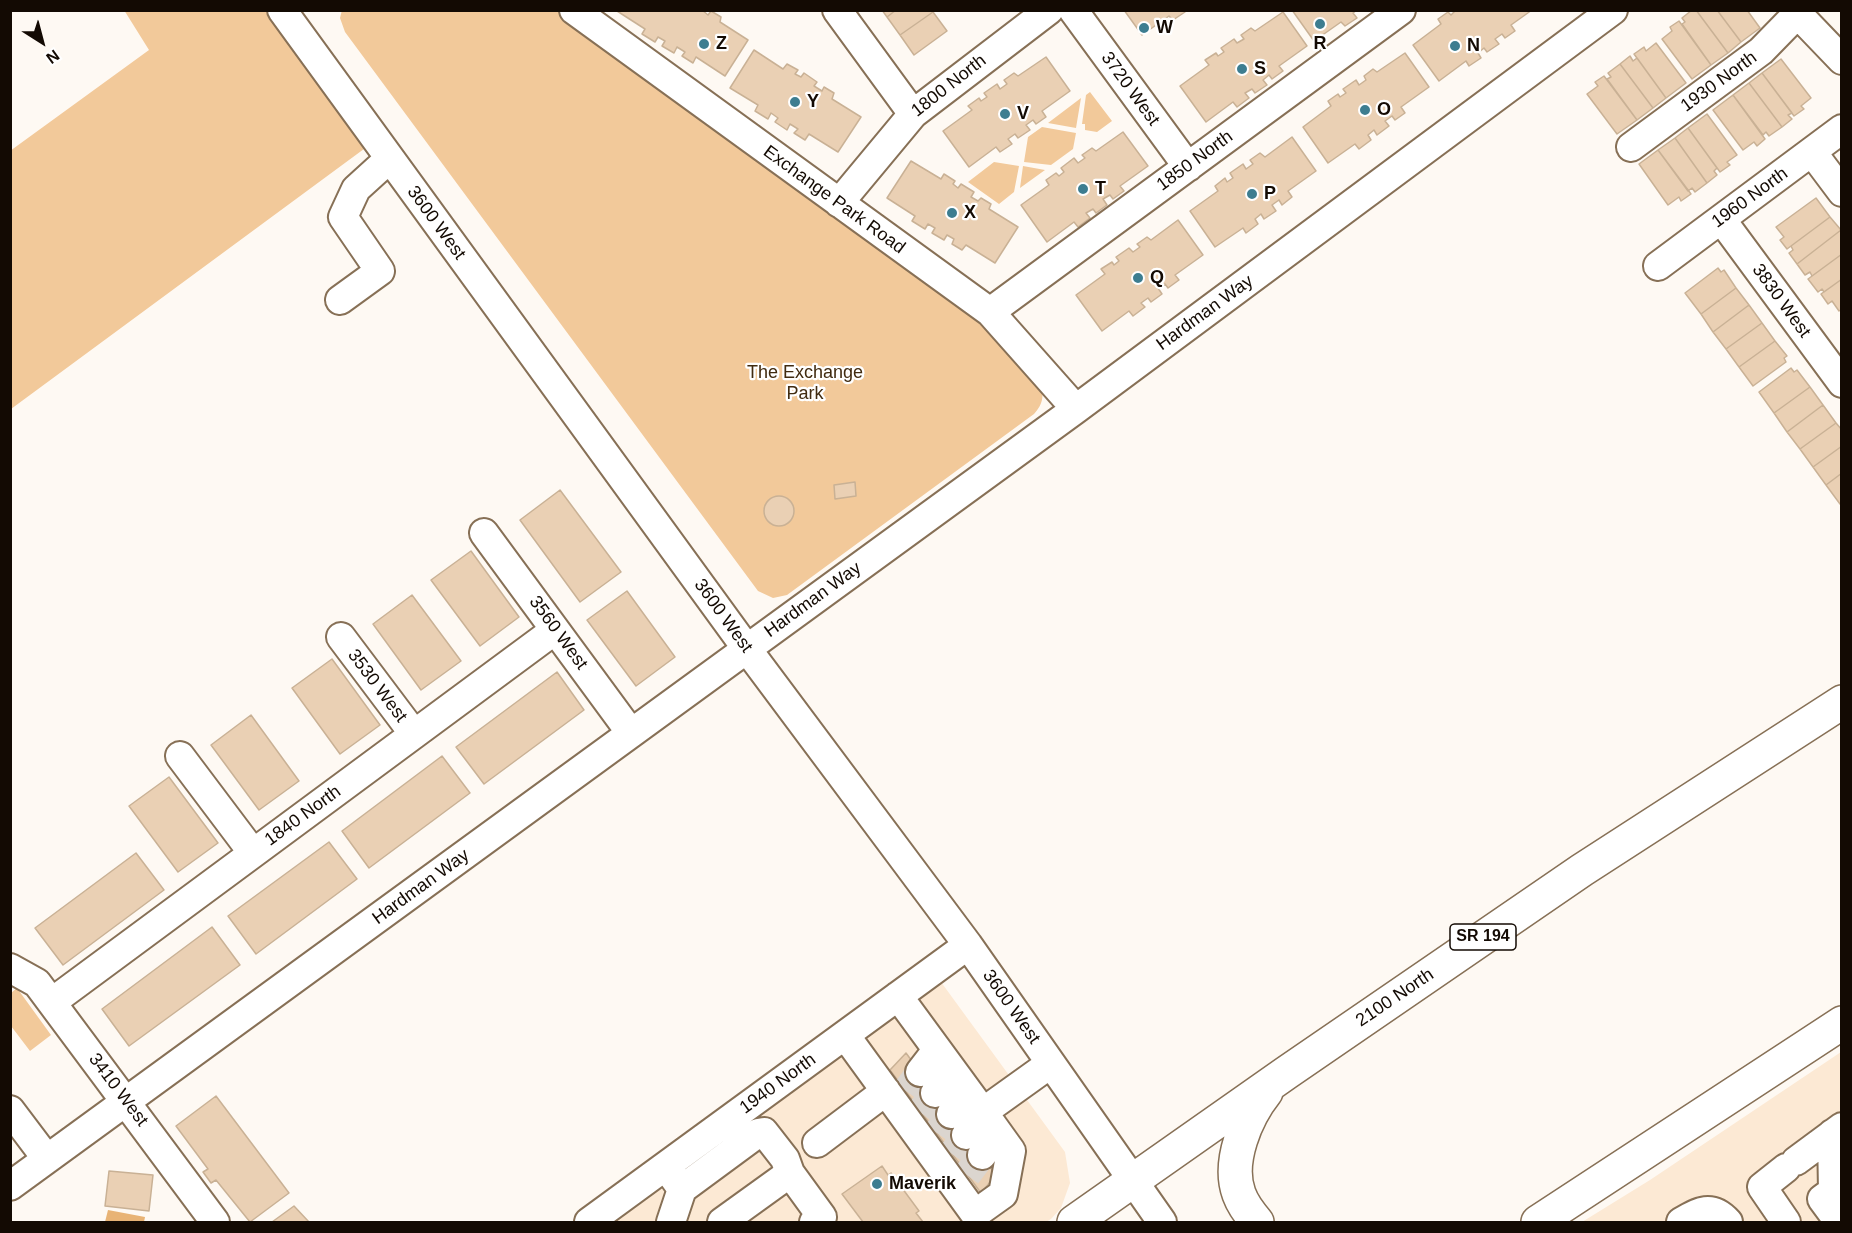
<!DOCTYPE html>
<html>
<head>
<meta charset="utf-8">
<style>
	body { margin:0 }
	#map { position:relative; width:1852px; height:1233px; overflow:hidden; background:#fef9f3; font-family:Helvetica,sans-serif }
	canvas { display:block }
	.frame { position:absolute; inset:0; border:12px solid #130a03; pointer-events:none }
	.north { position:absolute; left:12px; top:12px; width:60px; height:60px; -webkit-text-stroke:4px #fff; paint-order:stroke; rotate:144deg; font-size:16px; font-weight:700; line-height:24px; text-align:center; color:#130a03 }
	.north::after { content:''; display:block; margin:auto; width:21px; height:27px; background:#130a03; clip-path:polygon(50% 0,100% 100%,50% 72%,0 100%) }
</style>
</head>
<body>
<div id="map">
<canvas width="1852" height="1233"></canvas>
<div class="frame"></div>
<div class="north">N</div>
</div>
<script>
const ctx = document.querySelector('canvas').getContext('2d');
ctx.lineJoin = 'round';
function fillPath(path, color) {
  ctx.fillStyle = color;
  ctx.fill(path, 'evenodd');
}
function strokePath(path, color, width, dash) {
  ctx.strokeStyle = color;
  ctx.lineWidth = width;
  ctx.lineCap = dash ? 'butt' : 'round';
  ctx.setLineDash(dash || []);
  ctx.stroke(path);
}
function label(font, color, halo, rows, align = 'center') {
  ctx.font = font + ' Helvetica,sans-serif';
  ctx.lineWidth = 4.5;
  ctx.setLineDash([]);
  ctx.textBaseline = 'middle';
  ctx.strokeStyle = halo;
  ctx.fillStyle = color;
  for (const [text, x, y, turn = 0] of rows) {
    ctx.save();
    ctx.translate(x, y);
    ctx.rotate((+turn || 0) * Math.PI / 180);
    ctx.textAlign = isNaN(turn) ? turn : align;
    if (halo) ctx.strokeText(text, 0, 0);
    ctx.fillText(text, 0, 0);
    ctx.restore();
  }
}
const built = new Path2D(`
	M941 982 1065 1152 1070 1183 1061 1208 1051 1219 1046 1222H615Z
	M1841 1052V1222H1582L1650 1180Z`);
const green = new Path2D(`
	M124 10 268 11 368 146 11 409 10 151 149 50Z
	M342 10 560 11 965 301 1040 380C1044 395 1044 403 1034 414L787 595 773 598 758 591 345 32 340 18Z
	M1090 92 1112 121 1097 132 1085 130V124H1082L1086 95Z
	M1081 98 1076 128 1048 123Z
	M1042 127 1076 133 1073 149 1051 165 1024 162 1028 137Z
	M994 162 1019 166 1014 192 999 204 968 182Z
	M1023 166 1045 170 1020 188Z
	M17 988 51 1035 30 1051 11 1026V993Z`);
const water = new Path2D(`
	M108 1210 145 1217 144 1222H105Z`);
const building = new Path2D(`
	M702 10 708 15 711 11 721 17 720 22 748 40 725 76 696 57 693 63 682 56 685 52 677 47 674 53 662 46 665 41 658 37 655 42 642 34 645 29 617 11Z
	M882 10H896L887 17Z
	M896 10H932L933 12 900 35 887 17Z
	M1124 10H1184L1185 12 1173 20 1169 16 1142 35Z
	M1292 10H1357L1353 13 1357 18 1345 26 1341 22 1314 41Z
	M1532 10 1511 25 1515 31 1505 38 1502 34 1495 39 1499 44 1487 52 1484 48 1478 53 1481 58 1469 66 1466 61 1439 81 1413 45 1441 24 1438 19 1448 12 1451 15 1456 10Z
	M1692 10H1696L1728 53 1711 65 1682 24 1685 22 1682 18Z
	M1696 10H1717L1741 42 1728 53Z
	M1717 10H1747L1760 28 1741 42Z
	M933 12 947 31 914 55 900 35Z
	M1283 12 1307 46 1279 66 1283 71 1272 79 1269 75 1263 80 1267 85 1255 93 1252 89 1245 93 1249 98 1237 107 1233 102 1206 122 1180 86 1209 65 1205 60 1216 53 1218 56 1224 52 1221 48 1234 39 1237 43 1244 39 1241 35 1251 28 1255 31Z
	M1679 21 1711 65 1692 79 1662 39 1672 31 1670 27Z
	M1656 43 1686 83 1666 98 1634 54 1644 47 1646 51Z
	M754 50 783 69 787 64 798 70 795 74 801 77 804 73 817 82 814 86 822 91 824 87 834 93 832 99 861 117 838 152 809 134 805 140 794 133 798 129 790 124 787 130 775 122 778 118 771 113 768 119 755 111 758 105 730 88Z
	M1405 53 1429 87 1401 107 1405 113 1395 120 1392 116 1385 121 1389 126 1377 135 1374 130 1368 135 1371 140 1359 149 1355 144 1328 163 1303 127 1331 106 1328 101 1338 94 1340 97 1346 93 1343 89 1356 80 1359 85 1366 80 1364 76 1373 69 1377 72Z
	M1630 56 1633 61 1637 58 1666 98 1653 108 1620 64Z
	M1046 57 1070 91 1042 111 1046 117 1036 124 1033 120 1026 125 1030 130 1018 138 1015 134 1008 139 1012 144 1000 152 996 147 969 167 943 131 972 110 968 106 979 98 981 101 987 97 984 93 997 84 1000 89 1007 84 1004 80 1014 73 1018 76Z
	M1781 59 1811 98 1801 106 1804 109 1794 116 1762 73Z
	M1620 64 1653 108 1637 120 1607 79 1611 77 1608 73Z
	M1762 73 1792 113 1788 115 1792 119 1782 127 1749 83Z
	M1604 76 1637 120 1617 134 1587 94 1598 86 1595 82Z
	M1749 83 1782 127 1769 136 1766 132 1763 135 1733 95Z
	M1733 95 1765 139 1757 146 1754 142 1743 150 1713 110Z
	M1707 114 1737 155 1727 162 1730 165 1720 172 1688 128Z
	M1688 128 1717 168 1714 171 1717 175 1707 183 1675 138Z
	M1123 132 1148 166 1120 186 1124 191 1113 199 1110 195 1103 199 1107 205 1096 213 1093 209 1086 213 1090 218 1078 227 1074 222 1047 242 1021 205 1049 185 1046 180 1056 173 1059 176 1064 172 1061 168 1074 158 1078 163 1085 158 1082 155 1092 148 1096 151Z
	M1292 137 1316 171 1288 191 1292 197 1282 205 1279 200 1272 205 1276 211 1264 219 1261 214 1255 219 1258 224 1246 233 1243 228 1215 247 1190 211 1218 191 1215 186 1225 178 1227 182 1233 178 1230 173 1243 164 1246 169 1253 164 1250 160 1260 153 1265 157Z
	M1675 138 1707 183 1695 192 1692 188 1688 191 1658 150Z
	M1658 150 1691 194 1681 201 1679 197 1668 205 1639 164Z
	M911 161 941 179 944 174 955 181 953 184 958 188 961 184 974 192 971 197 978 201 981 198 991 204 989 209 1018 227 995 263 966 245 962 250 952 244 954 239 947 235 944 240 932 233 935 228 928 224 925 229 912 221 915 216 887 198Z
	M1816 198 1830 217 1787 249 1780 240 1784 237 1776 227Z
	M1830 217 1841 230 1797 264 1789 253 1793 250 1791 246Z
	M1178 220 1203 255 1175 275 1179 280 1168 288 1165 284 1158 288 1162 294 1151 302 1148 298 1141 303 1145 307 1133 316 1129 311 1102 331 1076 295 1105 274 1101 269 1112 262 1114 265 1119 261 1116 257 1129 248 1133 252 1140 247 1137 244 1147 237 1151 240Z
	M1841 230 1842 254 1812 276 1810 272 1805 275 1797 264Z
	M1842 254V279L1824 292 1822 289 1818 292 1808 279Z
	M1718 268 1721 272 1724 270 1736 288 1701 314 1685 293Z
	M1842 279V309L1839 311 1832 301 1828 304 1821 294Z
	M1736 288 1749 305 1713 332 1701 314Z
	M1749 305 1762 323 1726 349 1713 332Z
	M1762 323 1775 341 1739 367 1726 349Z
	M1775 341 1787 356 1784 358 1786 362 1753 386 1739 367Z
	M1791 368 1794 372 1797 370 1810 387 1774 413 1759 392Z
	M1810 387 1823 405 1787 432 1774 413Z
	M1823 405 1836 423 1800 449 1787 432Z
	M1836 423 1842 430V446L1813 467 1800 449Z
	M1842 446V473L1826 485 1813 467Z
	M1842 473V503L1840 504 1826 485Z
	M855 482 856 496 835 499 834 485Z
	M560 490 621 572 580 602 520 520Z
	M764 511a15 15 0 1 1 30 0a15 15 0 1 1-30 0Z
	M471 551 519 617 480 646 431 580Z
	M627 591 675 657 636 686 587 620Z
	M412 595 461 661 421 690 373 624Z
	M332 659 380 725 340 754 292 688Z
	M557 672 584 710 484 784 456 747Z
	M251 715 299 781 259 810 211 745Z
	M442 756 470 793 369 868 342 831Z
	M169 777 218 843 178 872 129 806Z
	M329 842 357 879 256 954 228 916Z
	M136 853 164 890 63 965 35 928Z
	M212 927 240 965 129 1046 102 1009Z
	M906 1053 996 1175 981 1193 890 1070Z
	M216 1096 289 1193 250 1222 216 1180 211 1183 203 1172 208 1169 176 1126Z
	M882 1166 888 1175 891 1173 919 1211 916 1213 923 1222H863L842 1194Z
	M109 1171 153 1175 149 1211 105 1206Z
	M294 1206 309 1222H272Z`);
const minorTunnel = new Path2D(`
	M906 1091 920 1072
	M920 1112 935 1093
	M937 1133 951 1114
	M952 1154 966 1135
	M967 1175 982 1155`);
const minor = new Path2D(`
	M282 10 747 649 968 945 1162 1222
	M574 10 990 312 1076 409
	M837 10 913 114
	M1073 10 1188 167
	M1794 10 1842 60
	M1631 147 1761 51 1801 10
	M1812 152 1842 192
	M839 203 913 114 1049 10
	M1721 219 1842 383
	M1658 266 1842 129
	M340 300 380 271 343 217 356 189 389 159
	M990 312 1401 10
	M484 533 631 733
	M341 637 414 734
	M180 756 253 853
	M10 968 37 983 215 1222
	M898 996 983 1112 1050 1064
	M52 1002 555 630
	M845 1035 975 1214 1003 1194 1011 1151 983 1112 966 1135
	M920 1072 937 1050
	M935 1093 952 1070
	M10 1110 47 1159
	M951 1114 968 1092
	M1832 1134 1833 1191 1822 1199 1839 1222
	M817 1143 886 1091
	M982 1155 998 1133
	M1796 1161 1842 1127
	M10 1186 1076 409 1613 10
	M682 1189 758 1133 764 1132 785 1159 790 1173
	M589 1222 968 945
	M671 1222 682 1189 672 1175
	M722 1222 790 1173 822 1217 814 1222
	M1681 1222C1699 1211 1712 1204 1728 1222
	M1786 1222 1762 1187 1786 1168`);
const highway = new Path2D(`
	M1074 1222 1286 1073 1582 870 1842 702
	M1257 1222C1250 1214 1243 1205 1239 1194 1227 1162 1246 1117 1266 1092
	M1538 1222 1842 1023`);
const markers = [
	[1320,24,6,"#3d7d90"],
	[1144,28,6,"#3d7d90"],
	[704,44,6,"#3d7d90"],
	[1455,46,6,"#3d7d90"],
	[1242,69,6,"#3d7d90"],
	[795,102,6,"#3d7d90"],
	[1365,110,6,"#3d7d90"],
	[1005,114,6,"#3d7d90"],
	[1083,189,6,"#3d7d90"],
	[1252,194,6,"#3d7d90"],
	[952,213,6,"#3d7d90"],
	[1138,278,6,"#3d7d90"],
	[877,1184,6,"#3d7d90"]
];
const shields = [
	[1483,937,66]
];
const shieldNames = [
	["SR 194",1483,937]
];
const poiNames = [
	["W",1156,28],
	["Z",716,44],
	["R",1320,44,"center"],
	["N",1467,46],
	["S",1254,69],
	["Y",807,102],
	["O",1377,110],
	["V",1017,114],
	["T",1095,189],
	["P",1264,194],
	["X",964,213],
	["Q",1150,278],
	["Maverik",889,1184]
];
const streetNames = [
	["1930 North",1719,82,-36],
	["1800 North",949,86,-38],
	["3720 West",1130,89,54],
	["1850 North",1195,161,-36],
	["1960 North",1750,198,-36],
	["Exchange Park Road",834,200,36],
	["3600 West",436,223,54],
	["3830 West",1781,301,54],
	["Hardman Way",1205,313,-36],
	["Hardman Way",813,600,-36],
	["3600 West",723,616,54],
	["3560 West",558,633,54],
	["3530 West",377,686,53],
	["1840 North",303,816,-36],
	["Hardman Way",421,887,-36],
	["2100 North",1395,998,-34],
	["3600 West",1011,1007,55],
	["1940 North",778,1084,-36],
	["3410 West",118,1090,53]
];
const parkNames = [
	["The Exchange",805,373],
	["Park",805,394]
];
fillPath(built, '#fce9d4');
fillPath(green, '#f2c99a');
fillPath(water, '#e8b375');
fillPath(building, '#ead0b4');
strokePath(building, '#c9b195', 1.5);
strokePath(minorTunnel, '#dbd5cf', 28, [28, 14]);
strokePath(minor, '#877056', 32);
strokePath(highway, '#877056', 36);
strokePath(minor, '#fff', 28);
strokePath(highway, '#fff', 33);
for (const [x, y, r, color] of markers) {
  const dot = new Path2D();
  dot.arc(x, y, r, 0, 2 * Math.PI);
  ctx.fillStyle = color;
  ctx.fill(dot);
  strokePath(dot, '#fff', 2);
}
for (const [x, y, w] of shields) {
  const box = new Path2D();
  box.roundRect(x - w / 2, y - 13, w, 26, 4.5);
  ctx.fillStyle = '#fff';
  ctx.fill(box);
  strokePath(box, '#130a03', 1.5);
}
label('bold 16px', '#130a03', null, shieldNames);
label('bold 18px', '#130a03', '#fff', poiNames, 'left');
label('18px', '#130a03', '#fff', streetNames);
label('18px', '#412b10', '#fff', parkNames);
</script>
</body>
</html>
